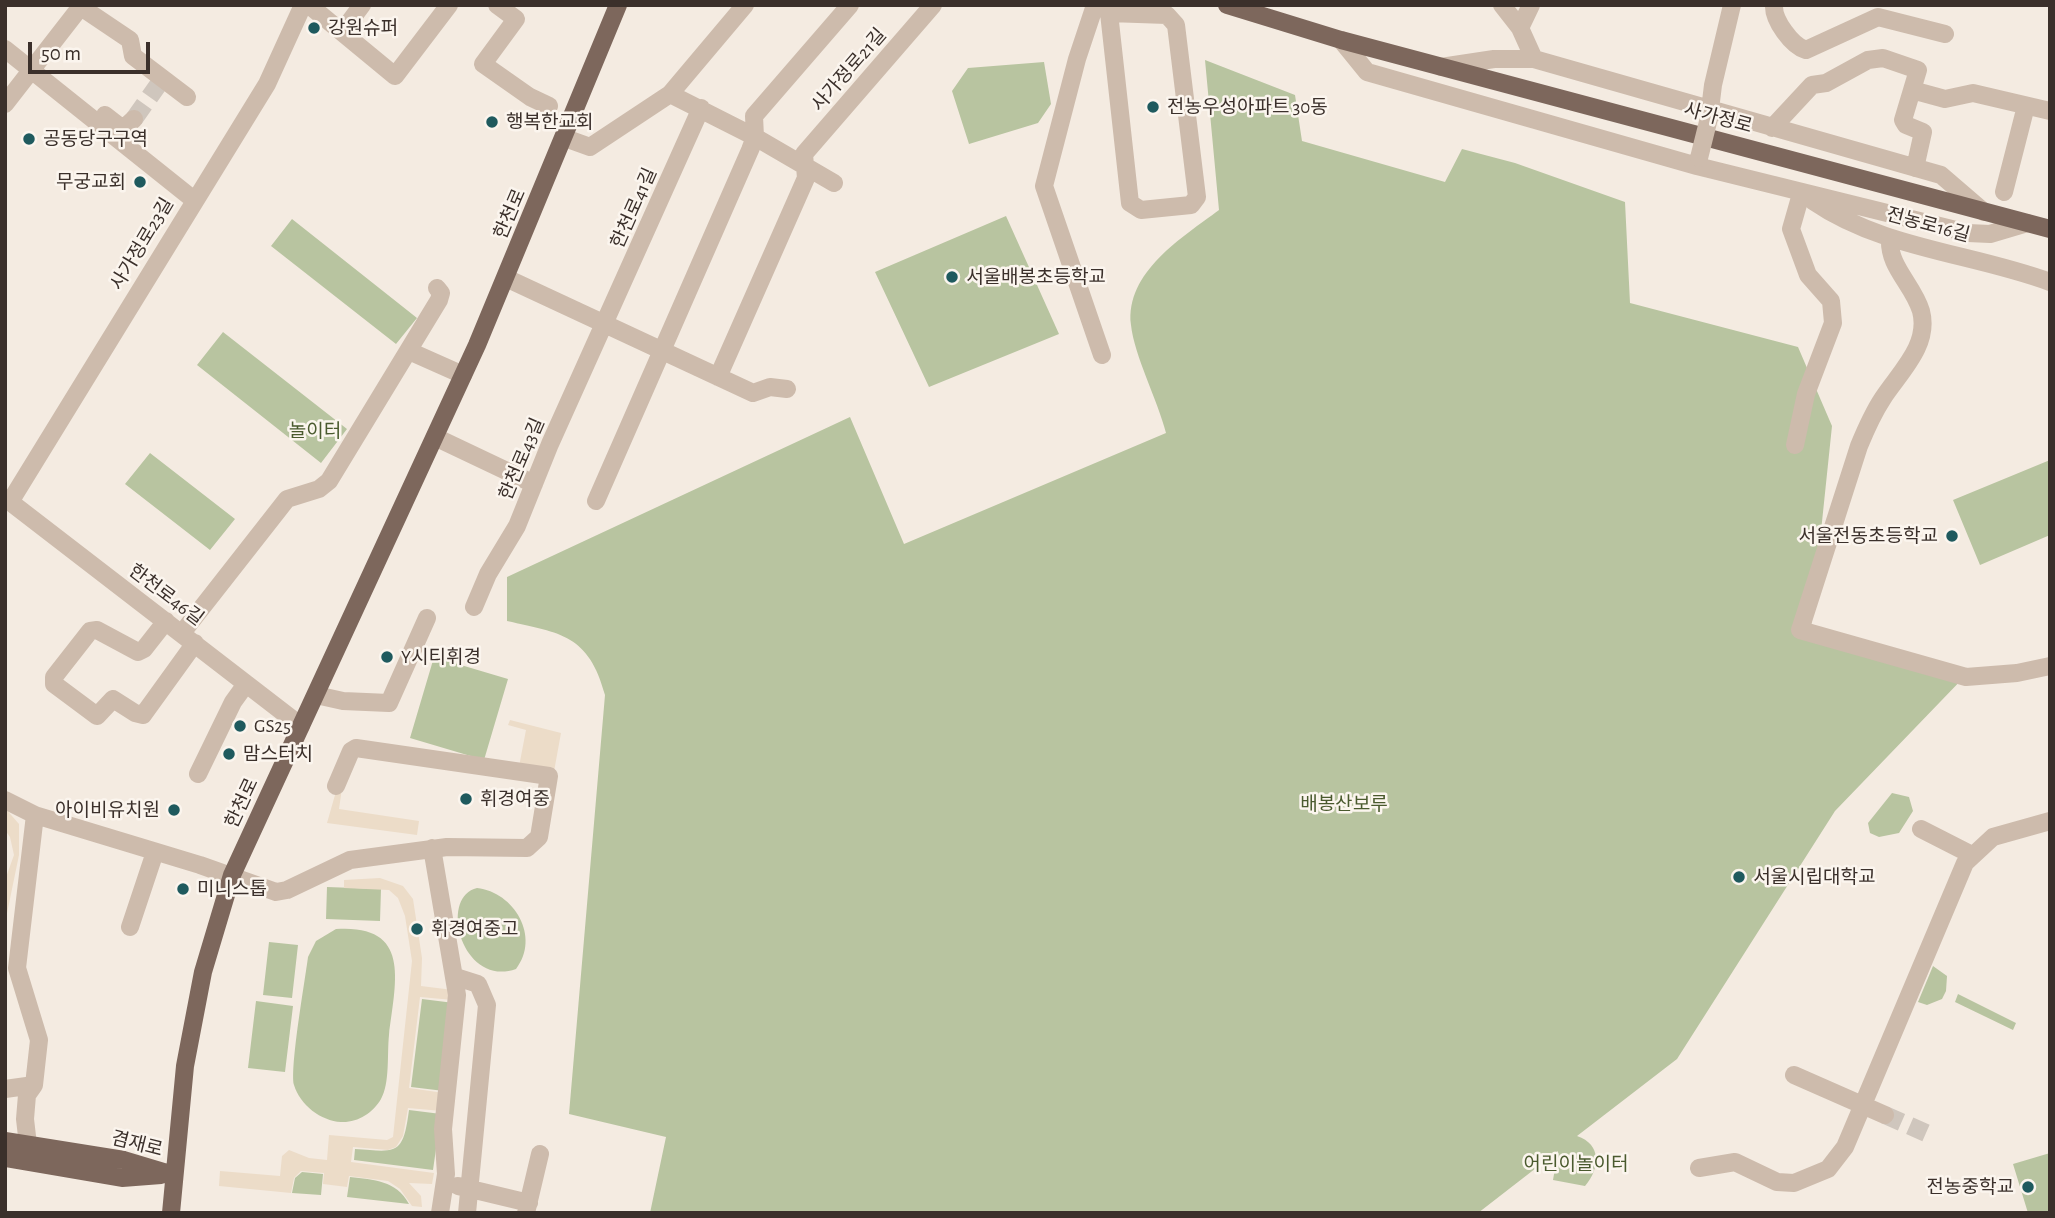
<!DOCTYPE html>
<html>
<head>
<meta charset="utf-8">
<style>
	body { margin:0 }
	#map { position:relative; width:2055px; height:1218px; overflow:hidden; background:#f4ebe1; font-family:"Alegreya Sans",sans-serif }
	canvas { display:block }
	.frame { position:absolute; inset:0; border:7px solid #3b302b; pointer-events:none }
	.scale { position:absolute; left:28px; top:42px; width:122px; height:32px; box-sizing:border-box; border:4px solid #3b302b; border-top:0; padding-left:9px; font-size:21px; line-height:24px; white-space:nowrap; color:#3b302b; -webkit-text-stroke:5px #fbf5ee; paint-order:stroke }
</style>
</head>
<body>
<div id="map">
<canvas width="2055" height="1218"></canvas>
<div class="frame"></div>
<div class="scale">50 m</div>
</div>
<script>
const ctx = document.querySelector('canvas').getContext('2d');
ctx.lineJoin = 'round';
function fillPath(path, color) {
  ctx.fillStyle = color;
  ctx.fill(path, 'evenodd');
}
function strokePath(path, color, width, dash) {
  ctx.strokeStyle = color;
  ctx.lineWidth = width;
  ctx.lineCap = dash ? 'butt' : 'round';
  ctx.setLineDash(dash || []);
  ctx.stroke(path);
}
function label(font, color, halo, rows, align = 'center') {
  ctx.font = font + ' "Alegreya Sans","Noto Sans KR",sans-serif';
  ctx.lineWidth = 5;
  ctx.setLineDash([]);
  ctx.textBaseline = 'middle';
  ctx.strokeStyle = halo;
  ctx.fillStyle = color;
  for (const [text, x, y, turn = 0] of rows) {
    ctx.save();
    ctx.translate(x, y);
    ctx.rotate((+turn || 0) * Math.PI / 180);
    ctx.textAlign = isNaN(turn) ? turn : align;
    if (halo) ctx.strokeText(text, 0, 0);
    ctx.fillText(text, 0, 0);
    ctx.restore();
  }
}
const green = new Path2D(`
	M1205 60 1295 95 1302 141 1445 182 1462 149 1515 163 1625 202 1630 303 1798 347 1832 426 1811 627 1967 674 1835 811 1677 1059 1577 1136C1602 1144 1600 1169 1585 1186L1553 1180 1558 1151 1478 1213H650L666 1137 569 1114 605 695C589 635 561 633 507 621V577L850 417 904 544 1166 433C1158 401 1134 355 1131 325 1125 272 1183 237 1219 210Z
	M1044 62 1051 104 1038 123 969 144 952 91 968 68Z
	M1006 216 1059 334 929 387 875 272Z
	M292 219 417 318 396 344 271 246Z
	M223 332 347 429 321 463 197 365Z
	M150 453 235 519 210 550 125 484Z
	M2050 460V535L1980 565 1953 500Z
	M434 657 508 679 484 760 410 738Z
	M1892 793 1909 797 1913 811 1899 833 1879 837 1870 833 1868 823Z
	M327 887 381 889 380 921 326 919Z
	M477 888C514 892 541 937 516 969 462 988 438 897 477 888Z
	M336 929C413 924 395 983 389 1035 387 1054 390 1083 381 1099 373 1113 357 1123 341 1122 321 1121 300 1105 294 1085 290 1066 305 981 308 957L316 941Z
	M269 942 298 945 292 998 263 995Z
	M1933 966 1947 976 1946 991 1942 999 1927 1005 1918 1002Z
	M1958 994 2016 1023 2013 1030 1955 1002Z
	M422 999 454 1003 444 1091 411 1087Z
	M256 1001 293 1006 285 1072 248 1068Z
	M409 1110 441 1114 433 1170 354 1160 355 1149C397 1152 403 1156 409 1110Z
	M2050 1153V1213H2028L2013 1164Z
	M302 1172 323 1174 321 1195 292 1193 295 1178Z
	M350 1177C374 1180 396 1180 409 1204L347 1197Z`);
const plaza = new Path2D(`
	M510 720 561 733 553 777 518 772 526 730 508 725Z
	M337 788H342L339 809 419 821 417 835 327 823Z
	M5 808 19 824V855L5 923V880L14 855 10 837 5 830Z
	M380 878 403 886 413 899 422 958 421 986 453 990V1000L420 997 409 1088 444 1093 442 1111 408 1108 403 1136 396 1147 388 1150 353 1147 351 1162 434 1173 432 1184 409 1183 421 1196 422 1207 412 1206 400 1189 388 1181 349 1176 347 1187 323 1184 324 1173 301 1171 294 1178 291 1193 219 1186 220 1171 280 1176 282 1156 289 1150 309 1158 327 1160 329 1135 387 1140 393 1137 412 961 405 916 398 898 389 890 344 888V880Z`);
const minorTunnel = new Path2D(`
	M134 119 163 78
	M1885 1115 1926 1133`);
const minor = new Path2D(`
	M309 5 395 76 449 5
	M497 5 516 19 483 64 530 97 549 106
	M1095 5 1077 59 1044 186 1102 355
	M1502 5 1520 28 1534 59
	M1774 5C1773 20 1792 46 1806 50L1878 17 1945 34
	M81 7 130 40 133 56 187 97
	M1109 13 1167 15 1176 25 1197 197 1191 205 1141 210 1130 203 1109 13 1111 5
	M1520 28 1531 5
	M342 32 362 5
	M1341 40 1367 72 1697 166
	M5 49 194 200
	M1441 67 1494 59H1534L1941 175 1984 212
	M1912 90 1945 99 1973 93 2050 111
	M670 94 755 137 834 183
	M5 104 82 5
	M105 115 123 129 134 119
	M1709 118 1713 85 1732 5
	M1772 128 1812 85 1826 83 1868 60 1883 58 1918 70 1903 120 1906 125 1923 132 1915 168
	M565 138 590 147 670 94 745 5
	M1699 158 1697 166 1968 233 1990 234 2027 223
	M2004 192 2026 106
	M1813 201C1883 249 1972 253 2050 282
	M1890 238C1888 267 1913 284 1921 311 1930 345 1900 372 1883 398 1873 413 1866 429 1859 446L1800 630 1966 677 2017 673 2050 666
	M506 278 753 393 770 387 787 389
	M409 351 463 375
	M718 377 806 178 804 154 933 5
	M435 437 534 484
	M1795 445 1806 394 1833 323 1831 301 1808 275 1791 229 1801 194
	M5 498 301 726
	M596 501 750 150 755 137 754 116 850 5
	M10 502 267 84 303 5
	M474 607 488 574 517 526 550 444 701 108
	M166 621 144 649 138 652 97 630 90 631 54 677V684L97 716 113 699 135 713 143 715 195 643
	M182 633 287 499 319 489 329 481 439 300 441 293 437 288
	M316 695 343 701 389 703 427 618
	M198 774 233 702 246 684
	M5 800 35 815 200 865 276 892 287 890 350 860 447 847 527 848 539 837 549 776 356 748 351 751 336 786
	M1921 829 1972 855
	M432 848 457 995 443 1129 446 1174 440 1213
	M130 927 155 852
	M456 977 478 984 487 1005 467 1213
	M1794 1075 1885 1115
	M5 1089 34 1085
	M28 1145 25 1119 27 1095 34 1085 39 1040 17 968 35 815
	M1699 1168 1735 1162 1777 1182 1794 1183 1828 1169 1845 1147 1965 863 1993 837 2050 821
	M458 1186 529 1203
	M526 1213 540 1154`);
const major = new Path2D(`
	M1227 5 1341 40 2050 229
	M5 1141 124 1160 174 1175
	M5 1158 122 1178 161 1175
	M171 1213 185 1066 203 972 232 875 477 345 618 5`);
const minorBridge = new Path2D(`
	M1699 158 1709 118`);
const markers = [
	[314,28,7,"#1f5a5e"],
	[1153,107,7,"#1f5a5e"],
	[492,122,7,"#1f5a5e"],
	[29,139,7,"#1f5a5e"],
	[140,182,7,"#1f5a5e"],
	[952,277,7,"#1f5a5e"],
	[1952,536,7,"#1f5a5e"],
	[387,657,7,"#1f5a5e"],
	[240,726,7,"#1f5a5e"],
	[229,754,7,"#1f5a5e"],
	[466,799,7,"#1f5a5e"],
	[174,810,7,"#1f5a5e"],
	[1739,877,7,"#1f5a5e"],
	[183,889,7,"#1f5a5e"],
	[417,929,7,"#1f5a5e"],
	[2028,1187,7,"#1f5a5e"]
];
const poiNames = [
	["강원슈퍼",328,28],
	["전농우성아파트 30동",1167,107],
	["행복한교회",506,122],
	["공동당구구역",43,139],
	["무궁교회",126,182,"right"],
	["서울배봉초등학교",966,277],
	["서울전동초등학교",1938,536,"right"],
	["Y시티휘경",401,657],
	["GS25",254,726],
	["맘스터치",243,754],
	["휘경여중",480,799],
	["아이비유치원",160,810,"right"],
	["서울시립대학교",1753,877],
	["미니스톱",197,889],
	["휘경여중고",431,929],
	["전농중학교",2014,1187,"right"]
];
const streetNames = [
	["사가정로21길",849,70,-49],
	["사가정로",1718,118,15],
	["한천로41길",634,208,-66],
	["한천로",510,214,-67],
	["전농로16길",1928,225,15],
	["사가정로23길",142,244,-59],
	["한천로43길",522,459,-67],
	["한천로46길",166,595,37],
	["한천로",242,803,-65],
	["겸재로",137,1144,14]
];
const parkNames = [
	["놀이터",315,431],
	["배봉산보루",1344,804],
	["어린이놀이터",1576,1164]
];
fillPath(green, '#b8c4a0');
fillPath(plaza, '#ecdcc8');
strokePath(minorTunnel, '#cfc6bd', 18, [18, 9]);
strokePath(minor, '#cdbbac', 18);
strokePath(major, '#7d675c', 18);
strokePath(minorBridge, '#cdbbac', 18);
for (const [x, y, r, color] of markers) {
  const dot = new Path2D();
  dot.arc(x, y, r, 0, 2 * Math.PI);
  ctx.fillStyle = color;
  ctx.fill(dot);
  strokePath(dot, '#fbf5ee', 2.5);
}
label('19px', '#3b302b', '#fbf5ee', poiNames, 'left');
label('19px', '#3b302b', '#fbf5ee', streetNames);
label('19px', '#4a5a2e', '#fbf5ee', parkNames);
</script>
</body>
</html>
